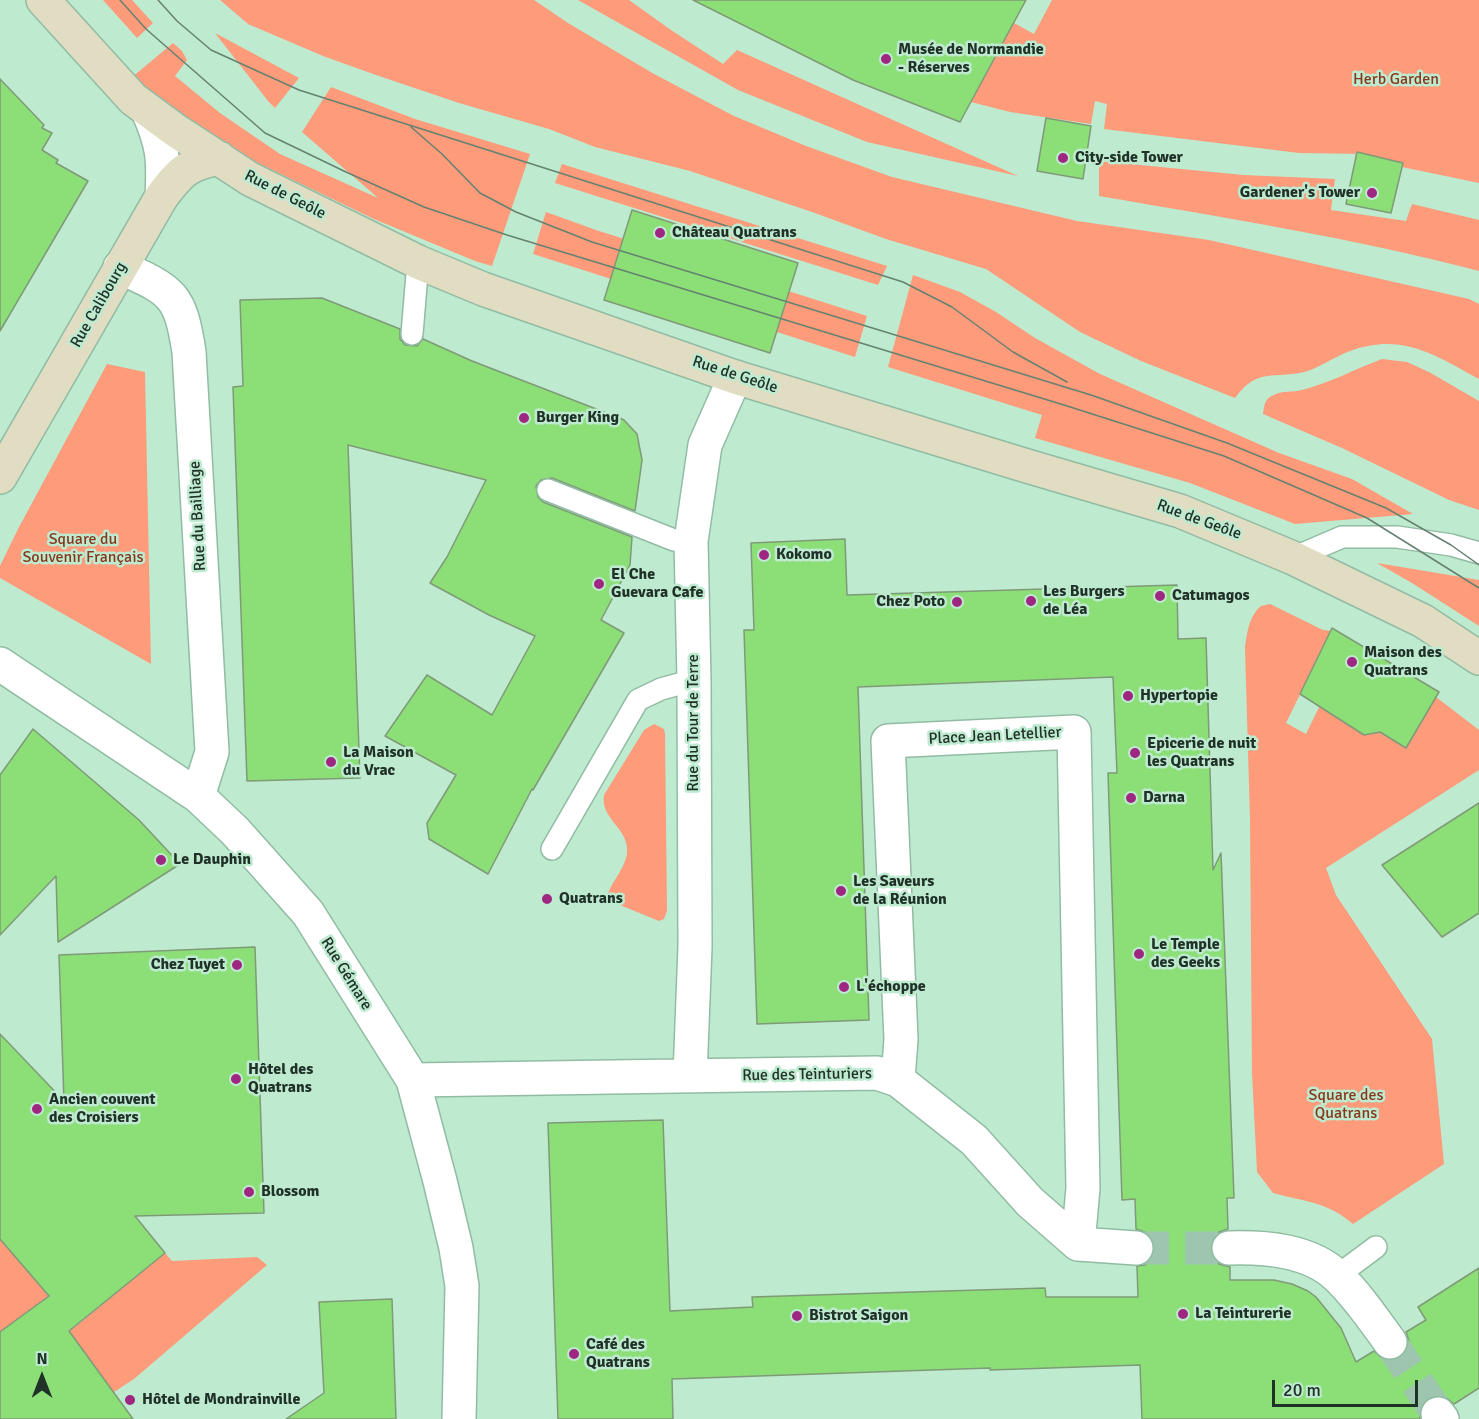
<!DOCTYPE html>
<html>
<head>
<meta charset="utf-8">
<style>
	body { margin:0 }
	#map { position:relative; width:1479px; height:1419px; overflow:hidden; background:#beead0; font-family:Signika,sans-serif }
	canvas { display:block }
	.north { position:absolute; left:12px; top:1347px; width:60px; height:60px; -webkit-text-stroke:4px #beead0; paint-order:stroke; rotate:0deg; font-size:16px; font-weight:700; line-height:24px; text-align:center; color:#203127 }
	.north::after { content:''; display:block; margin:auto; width:21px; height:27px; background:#203127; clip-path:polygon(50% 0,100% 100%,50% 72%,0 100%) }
	.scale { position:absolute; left:1272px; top:1380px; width:146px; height:27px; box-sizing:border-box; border:3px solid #203127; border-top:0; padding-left:8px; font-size:18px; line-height:21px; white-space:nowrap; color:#203127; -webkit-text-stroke:4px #beead0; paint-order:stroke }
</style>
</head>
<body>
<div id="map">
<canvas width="1479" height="1419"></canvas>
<div class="north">N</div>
<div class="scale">20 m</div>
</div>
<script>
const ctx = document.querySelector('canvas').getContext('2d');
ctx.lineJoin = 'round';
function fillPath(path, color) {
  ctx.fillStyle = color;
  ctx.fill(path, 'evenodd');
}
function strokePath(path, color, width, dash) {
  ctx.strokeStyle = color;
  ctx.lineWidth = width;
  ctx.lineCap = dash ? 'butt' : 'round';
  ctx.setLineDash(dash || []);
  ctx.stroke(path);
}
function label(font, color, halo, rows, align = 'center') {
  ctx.font = font + ' Signika,sans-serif';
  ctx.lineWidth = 5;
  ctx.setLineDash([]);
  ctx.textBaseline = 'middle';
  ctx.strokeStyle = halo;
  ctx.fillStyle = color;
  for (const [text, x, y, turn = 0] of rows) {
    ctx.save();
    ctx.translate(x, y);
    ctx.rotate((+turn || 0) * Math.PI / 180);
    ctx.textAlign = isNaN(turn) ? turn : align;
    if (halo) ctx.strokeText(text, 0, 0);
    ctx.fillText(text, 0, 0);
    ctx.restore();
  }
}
const green = new Path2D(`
	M103 0H132L153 23 137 38Z
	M220 0H534L568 23 654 74 734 116 806 146 892 177 1077 221 1209 240 1469 299 1479 304V379C1435 355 1402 332 1350 351 1333 357 1319 369 1300 373 1269 378 1257 369 1235 398L1141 361 1080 332 986 269 886 239 812 212 690 171 595 147 549 129 459 103 376 75 323 56 248 24Z
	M578 0H629L671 30 723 64 737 50 1018 176 867 142 738 90Z
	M1052 0H1479V183L1402 167 1365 154 1299 153 1104 129 1107 104 1095 101 1091 124 1010 112 971 102 1014 23 1034 34Z
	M215 33 299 78 275 108 268 101Z
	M173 43 182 51 187 60 175 76 220 113 280 154 378 198 302 132 331 87 415 119 530 154 492 266 475 261 374 219 233 151 189 124 131 78Z
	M1099 161 1243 175 1335 179 1331 210 1406 221 1412 204 1479 220V271C1354 238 1226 218 1099 196Z
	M562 164 887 266 878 285 555 183Z
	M546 212 596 230 867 316 855 357 533 254Z
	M913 275 960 292 996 312 1035 338 1100 374 1279 453 1352 479 1413 514 1295 524 1190 483 1035 438 1042 415 888 367Z
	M1382 359 1407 362 1429 372 1479 401V510L1449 500 1342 448 1263 414C1264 405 1265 398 1274 395 1283 390 1293 393 1302 390 1330 383 1355 369 1382 359Z
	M107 364 145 372 151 664 0 578V566L18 529Z
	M1377 563 1479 580V626L1412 583Z
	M1270 604 1323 630 1331 631 1286 723 1306 734 1323 699 1351 720 1354 729 1363 735 1372 734 1375 729 1406 748 1436 697 1479 730V770L1326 868 1336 895 1432 1039 1444 1164 1353 1224C1326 1201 1305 1202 1273 1193L1257 1172 1252 1073 1250 820 1245 648C1247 633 1249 616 1261 606Z
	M654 724 664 729 665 734 667 911 664 919 659 921 615 903 607 896C612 881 624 870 627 854 630 828 600 820 604 795L644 730Z
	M0 1239 75 1327 165 1253 172 1261 257 1257 267 1265 134 1379 114 1392 35 1335 20 1317 0 1332Z`);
const building = new Path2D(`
	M693 0H1026L960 122 853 80Z
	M0 79 44 125 42 128 52 133 42 150 58 160 56 163 88 181 0 331Z
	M1046 118 1091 126 1083 179 1037 171Z
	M1357 152 1403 163 1391 213 1346 204Z
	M632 210 798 263 770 353 604 300Z
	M322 298 400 329V339L405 345 417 346 423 339 472 361 617 417 624 420 637 434 642 460 635 511 552 478 541 480 536 486 538 497 543 502 632 537 630 565 601 620 624 633 533 790 532 789 488 874 429 839 427 823 456 775 385 736 427 675 492 715 535 636 489 615 430 583 447 557 486 480 348 445 360 778 247 781 233 387 243 386 240 300Z
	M845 539 847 595 1177 585 1178 639 1206 638 1213 870 1221 853 1234 1198H1227L1228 1229 1219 1232 1213 1238 1210 1248 1213 1257 1219 1264 1230 1267V1280H1274L1292 1284 1308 1291 1316 1297 1341 1328 1356 1362 1374 1351 1383 1359 1392 1361 1401 1357 1407 1349 1409 1341 1406 1332 1426 1320 1418 1307 1479 1268V1388L1454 1404 1444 1396 1436 1395 1427 1399 1420 1408V1419H1142L1140 1365 990 1370V1368L672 1379 673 1419H558L548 1123 663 1120 670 1311 753 1307 752 1297 847 1294 1045 1288 1046 1297H1138L1137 1266 1145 1265 1151 1259 1155 1250 1153 1240 1147 1233 1136 1229 1135 1199 1122 1200 1108 773H1117L1113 677 858 687 869 1020 757 1024 744 630H754L751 543Z
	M1332 628 1439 692 1406 748 1380 732 1364 735 1300 694Z
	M33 729 139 820 180 864 58 942 56 876 0 935V775Z
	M1479 803V913L1442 937 1382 865Z
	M255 947 264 1213 135 1216 165 1253 69 1331 133 1419H0V1332L49 1296 0 1239V1034L64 1101 59 955Z
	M392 1299 396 1419H286L324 1393 319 1302Z`);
const streetTunnel = new Path2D(`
	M1136 1248H1229
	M1390 1342 1438 1414`);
const lane = new Path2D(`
	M412 334 418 262
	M548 490 674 540 691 541
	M1293 558 1342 537H1397L1451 545 1479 553
	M552 849 638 700 661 689 694 680
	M1337 1276 1376 1247`);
const street = new Path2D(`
	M148 111C163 145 164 159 162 196
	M120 267C172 291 180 293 189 352L212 752 198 796
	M0 664 198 796 235 831 308 913 413 1080 440 1181 456 1248 462 1286 459 1419
	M690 1076 695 947 694 680 691 541 705 445 735 377
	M413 1080 877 1073 898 1080 974 1140 1030 1202 1078 1244 1136 1248
	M898 1080 901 1039 888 741 1074 732 1083 1188 1078 1244
	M1229 1248C1266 1247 1310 1250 1338 1277 1358 1296 1374 1320 1390 1342
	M1438 1414 1442 1419`);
const secondary = new Path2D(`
	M43 0 133 99 175 130 250 179 418 262 483 289 735 377 1027 466 1180 511 1293 558 1423 621 1479 658
	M0 477 162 196C182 170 187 165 219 158`);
const tram = new Path2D(`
	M120 0 146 29 265 133 346 172 424 207 507 235 1064 405 1224 456 1367 518 1479 588
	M158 0 177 21 211 50 299 90 903 282 952 307 1013 352 1067 382
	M411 127 442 154 480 193 516 212 592 242 1091 395 1227 443 1386 508 1451 545 1479 565`);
const markers = [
	[886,59,6,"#9d2781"],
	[1063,158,6,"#9d2781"],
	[1372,193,6,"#9d2781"],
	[660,233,6,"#9d2781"],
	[524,418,6,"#9d2781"],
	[764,555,6,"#9d2781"],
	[599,584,6,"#9d2781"],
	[1160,596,6,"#9d2781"],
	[1031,601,6,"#9d2781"],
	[957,602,6,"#9d2781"],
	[1352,662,6,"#9d2781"],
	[1128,696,6,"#9d2781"],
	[1135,753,6,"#9d2781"],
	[331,762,6,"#9d2781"],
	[1131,798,6,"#9d2781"],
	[161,860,6,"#9d2781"],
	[841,891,6,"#9d2781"],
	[547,899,6,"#9d2781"],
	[1139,954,6,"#9d2781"],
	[237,965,6,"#9d2781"],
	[844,987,6,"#9d2781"],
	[236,1079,6,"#9d2781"],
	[37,1109,6,"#9d2781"],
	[249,1192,6,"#9d2781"],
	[1183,1314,6,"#9d2781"],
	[797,1316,6,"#9d2781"],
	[574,1354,6,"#9d2781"],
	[130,1400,6,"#9d2781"]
];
const poiNames = [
	["Musée de Normandie",898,50],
	["- Réserves",898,68],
	["City-side Tower",1075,158],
	["Gardener's Tower",1360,193,"right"],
	["Château Quatrans",672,233],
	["Burger King",536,418],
	["Kokomo",776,555],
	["El Che",611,575],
	["Guevara Cafe",611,593],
	["Les Burgers",1043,592],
	["de Léa",1043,610],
	["Catumagos",1172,596],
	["Chez Poto",945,602,"right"],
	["Maison des",1364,653],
	["Quatrans",1364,671],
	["Hypertopie",1140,696],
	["Epicerie de nuit",1147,744],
	["les Quatrans",1147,762],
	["La Maison",343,753],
	["du Vrac",343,771],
	["Darna",1143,798],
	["Le Dauphin",173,860],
	["Les Saveurs",853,882],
	["de la Réunion",853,900],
	["Quatrans",559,899],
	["Le Temple",1151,945],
	["des Geeks",1151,963],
	["Chez Tuyet",225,965,"right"],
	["L'échoppe",856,987],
	["Hôtel des",248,1070],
	["Quatrans",248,1088],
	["Ancien couvent",49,1100],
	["des Croisiers",49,1118],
	["Blossom",261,1192],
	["La Teinturerie",1195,1314],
	["Bistrot Saigon",809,1316],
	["Café des",586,1345],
	["Quatrans",586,1363],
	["Hôtel de Mondrainville",142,1400]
];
const parkNames = [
	["Herb Garden",1396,80],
	["Square du",83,540],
	["Souvenir Français",83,558],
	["Square des",1346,1096],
	["Quatrans",1346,1114]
];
const streetNames = [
	["Rue de Geôle",285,195,27],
	["Rue Calibourg",99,305,-60],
	["Rue de Geôle",735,375,18],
	["Rue du Bailliage",198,516,-93],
	["Rue de Geôle",1199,520,20],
	["Rue du Tour de Terre",694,723,-90],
	["Place Jean Letellier",995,736,-3],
	["Rue Gémare",346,974,58],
	["Rue des Teinturiers",807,1075,-1]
];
fillPath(green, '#fd9b7a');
fillPath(building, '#8cdf76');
strokePath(building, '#7f9a78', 1.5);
strokePath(streetTunnel, '#9ec5ae', 33, [33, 16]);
strokePath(lane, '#91bca3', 24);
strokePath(street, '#91bca3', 36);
strokePath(secondary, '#91bca3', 36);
strokePath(lane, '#fff', 21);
strokePath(street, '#fff', 33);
strokePath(secondary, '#e1ddc3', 33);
strokePath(tram, '#658271', 1.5);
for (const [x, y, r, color] of markers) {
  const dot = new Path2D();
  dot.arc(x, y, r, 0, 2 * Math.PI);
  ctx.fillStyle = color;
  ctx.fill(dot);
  strokePath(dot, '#beead0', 2);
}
label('bold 16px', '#203127', '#beead0', poiNames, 'left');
label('16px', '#86381c', '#beead0', parkNames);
label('16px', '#203127', '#beead0', streetNames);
</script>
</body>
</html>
